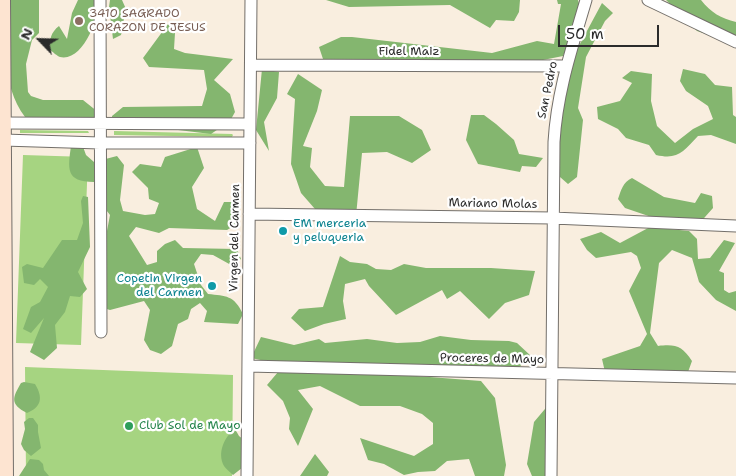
<!DOCTYPE html>
<html>
<head>
<meta charset="utf-8">
<style>
	body { margin:0 }
	#map { position:relative; width:736px; height:476px; overflow:hidden; background:#f9eedf; font-family:"Shantell Sans",sans-serif }
	canvas { display:block }
	.north { position:absolute; left:15px; top:15px; width:50px; height:50px; -webkit-text-stroke:4px #fff; paint-order:stroke; rotate:294deg; font-size:14px; font-weight:700; line-height:20px; text-align:center; color:#2b2b2b }
	.north::after { content:''; display:block; margin:auto; width:18px; height:22px; background:#2b2b2b; clip-path:polygon(50% 0,100% 100%,50% 72%,0 100%) }
	.scale { position:absolute; left:558px; top:25px; width:101px; height:22px; box-sizing:border-box; border:2px solid #2b2b2b; border-top:0; padding-left:6px; font-size:15px; line-height:18px; white-space:nowrap; color:#2b2b2b; -webkit-text-stroke:4px #fff; paint-order:stroke }
</style>
</head>
<body>
<div id="map">
<canvas width="736" height="476"></canvas>
<div class="north">N</div>
<div class="scale">50 m</div>
</div>
<script>
const ctx = document.querySelector('canvas').getContext('2d');
ctx.lineJoin = 'round';
function fillPath(path, color) {
  ctx.fillStyle = color;
  ctx.fill(path, 'evenodd');
}
function strokePath(path, color, width, dash) {
  ctx.strokeStyle = color;
  ctx.lineWidth = width;
  ctx.lineCap = dash ? 'butt' : 'round';
  ctx.setLineDash(dash || []);
  ctx.stroke(path);
}
function label(font, color, halo, rows, align = 'center') {
  ctx.font = font + ' "Shantell Sans",sans-serif';
  ctx.lineWidth = 4.5;
  ctx.setLineDash([]);
  ctx.textBaseline = 'middle';
  ctx.strokeStyle = halo;
  ctx.fillStyle = color;
  for (const [text, x, y, turn = 0] of rows) {
    ctx.save();
    ctx.translate(x, y);
    ctx.rotate((+turn || 0) * Math.PI / 180);
    ctx.textAlign = isNaN(turn) ? turn : align;
    if (halo) ctx.strokeText(text, 0, 0);
    ctx.fillText(text, 0, 0);
    ctx.restore();
  }
}
const green = new Path2D(`
	M20 130 88 131 89 133H20Z
	M114 131 232 134 233 135 232 137 114 135Z
	M23 155 88 157 81 345 16 343Z
	M25 367 233 375 232 476H26Z`);
const forest = new Path2D(`
	M11 0H39V33L32 40 26 64 28 92 31 96 43 100H83L98 112 97 118 93 121 25 117C1 85 4 37 11 0Z
	M78 0H101C98 17 84 62 60 57 57 56 53 52 50 50 49 40 51 32 59 26L67 39 72 13Z
	M110 0H122L126 9 121 35 113 39 109 7Z
	M326 0H520L519 12 514 21 496 20 490 28 450 5 349 7Z
	M557 0H578L582 14 563 56 518 65 326 68 319 47 341 37H352L492 53 537 41 554 44 561 4H558Z
	M666 0H701C711 13 721 18 736 22V37L709 35 697 31Z
	M602 3 613 13 605 21 586 57 578 108 583 120 577 177 568 184 560 177 551 154 560 81Z
	M168 24 175 33 174 49 185 53 233 59 214 80 230 94 235 112 230 121 211 134 112 122V116L123 107 202 106 207 89 204 70 149 67 143 58Z
	M262 69 279 72 277 98 264 122 269 151 256 130Z
	M683 69 705 74 715 85 732 87 733 115 736 117V144L711 135 698 136C683 152 678 160 656 155L649 145 626 138 618 129 598 119 597 107 620 101 632 83 622 78 631 71 652 74 651 101 657 126 675 143 693 129 713 119 708 106 686 91 680 81Z
	M298 74 322 90 317 111 303 146 312 148 310 167 325 186 344 187 350 116H399L422 130 431 150 412 163 387 152 362 153 356 216 315 209 301 193 291 164 295 99 287 94Z
	M471 115H484L496 124 514 140 519 154 543 158 536 167 522 166 520 172 478 164 466 140Z
	M82 144 86 155 94 162 117 156 124 165 120 200 123 211 145 215 155 214 159 203 149 199 148 188 132 172 140 164 161 167 165 157 197 147 204 168 192 187 197 209 215 221 224 202H235L240 212 237 224 227 230 169 228 159 233 136 227 129 236 147 265 157 262V251L165 244 175 240 183 248 237 249 241 259 231 265 213 255 201 254 194 264 201 285 208 294C226 296 234 295 243 314L238 324 204 322 207 311 200 303 191 309 188 319 178 324 172 346 161 354 150 350 144 340 150 310 144 301 110 310 100 307 97 284 110 215 97 198 94 182C65 182 68 168 71 146Z
	M632 178 664 197 695 203 701 193 712 196 713 208 697 226 672 224 625 208 618 199C621 190 623 182 632 178Z
	M83 196 88 197 90 247 78 272 87 289 80 297 70 296 65 312 55 325 57 348 44 360 30 352 44 318 31 333 23 329 31 307 40 302 48 287 40 279 34 285 24 283 22 267 27 264 43 268 62 240H77L83 223 81 201Z
	M650 227 689 231 697 239 698 259 710 258 724 240 735 243 719 271 724 273V290L729 293 736 291V311L716 300 699 282 692 258 672 250 659 263 650 333 658 346C676 344 682 346 692 361L688 372H605L602 359 640 346 647 334 629 291 641 268 637 256 631 252 596 258 587 250 580 239 601 232 620 243Z
	M340 256 350 262 367 264 376 269 391 270 404 264 426 268H491L535 271 529 295 505 303 489 319 460 291 447 299 442 290 396 315 369 286 365 279 345 284 343 301 346 319 324 324 305 331 291 318 299 309 323 307Z
	M440 336 471 340 509 341 517 343 531 356 515 371 404 375 481 381 495 398 506 465 504 476H475L469 459 447 461 435 471 418 472 404 475 384 464 368 460 360 438 414 456 433 444V423L422 414 400 406H360L320 386 298 390 313 409 298 446 289 429 290 418 283 401 267 385 284 365 251 358 261 337 294 345 319 339 325 343 367 339 397 343 420 342Z
	M24 382 35 384C43 397 42 407 27 413 9 404 13 397 21 383Z
	M550 403 552 426 545 476H532L527 464 534 422Z
	M29 418H33L38 425V432L41 448 31 456 24 450 21 444 25 429 24 422Z
	M235 429 239 436 244 440 242 468 233 475C230 472 226 469 224 466 217 453 224 437 235 429Z
	M315 454 329 472 327 476H300Z
	M30 459 39 460 43 464 44 470 49 476H19Z`);
const street = new Path2D(`
	M100 0 101 332
	M648 0 736 42
	M251 65 567 66
	M3 123 250 124
	M3 140 100 143H250
	M249 214 553 218 736 226
	M248 366 736 378
	M247 476 251 0
	M551 476 554 142C557 91 572 48 586 0`);
const secondary = new Path2D(`
	M2 0 5 476`);
const markers = [
	[79,21,5,"#8d6e63"],
	[283,231,5,"#0f9aa8"],
	[212,286,5,"#0f9aa8"],
	[129,426,5,"#2e9e5b"]
];
const educationNames = [
	["3410 SAGRADO",89,14],
	["CORAZON DE JESUS",89,28]
];
const streetNames = [
	["Fidel Maiz",409,52],
	["San Pedro",548,90,-78],
	["Mariano Molas",493,204,1],
	["Virgen del Carmen",235,238,-89],
	["Proceres de Mayo",492,359,1]
];
const cultureNames = [
	["EM merceria",293,224],
	["y peluqueria",293,238],
	["Copetin Virgen",202,279,"right"],
	["del Carmen",202,293,"right"]
];
const leisureNames = [
	["Club Sol de Mayo",139,426]
];
fillPath(green, '#a6d481');
fillPath(forest, '#84b66f');
strokePath(street, '#736f6a', 13);
strokePath(secondary, '#736f6a', 18);
strokePath(street, '#fff', 11);
strokePath(secondary, '#fde4d1', 16);
for (const [x, y, r, color] of markers) {
  const dot = new Path2D();
  dot.arc(x, y, r, 0, 2 * Math.PI);
  ctx.fillStyle = color;
  ctx.fill(dot);
  strokePath(dot, '#fff', 2);
}
label('12px', '#785e54', '#fff', educationNames, 'left');
label('12px', '#2b2b2b', '#fff', streetNames);
label('12px', '#0d838f', '#fff', cultureNames, 'left');
label('12px', '#27864d', '#fff', leisureNames, 'left');
</script>
</body>
</html>
